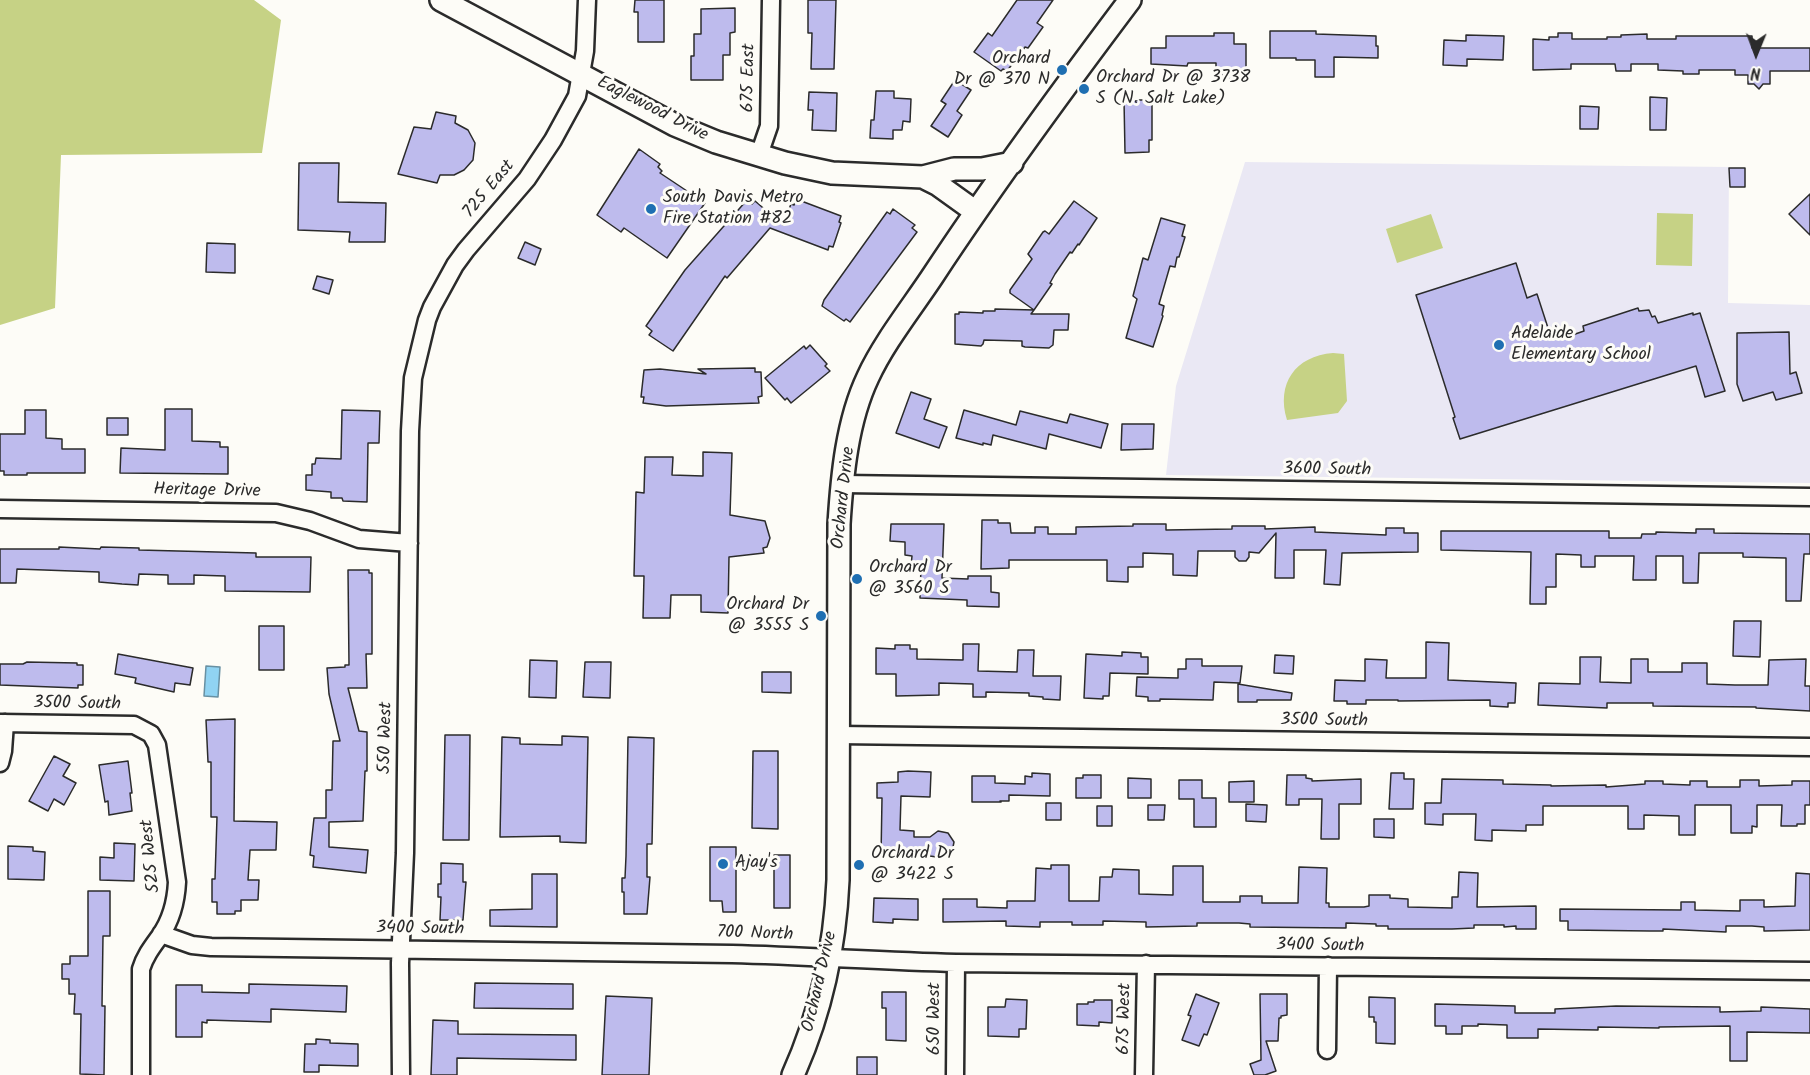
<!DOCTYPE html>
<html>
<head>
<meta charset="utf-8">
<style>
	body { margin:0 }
	#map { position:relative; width:1810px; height:1075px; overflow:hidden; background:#fdfcf7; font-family:Kalam,sans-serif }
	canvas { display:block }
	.north { position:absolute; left:1726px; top:24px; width:60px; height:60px; -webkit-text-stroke:4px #fdfcf7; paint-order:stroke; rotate:181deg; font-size:16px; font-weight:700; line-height:24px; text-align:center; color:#2b2b2b }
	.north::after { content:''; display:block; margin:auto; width:21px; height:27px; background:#2b2b2b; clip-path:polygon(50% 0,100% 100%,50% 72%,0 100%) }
</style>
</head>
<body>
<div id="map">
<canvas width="1810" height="1075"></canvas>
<div class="north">N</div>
</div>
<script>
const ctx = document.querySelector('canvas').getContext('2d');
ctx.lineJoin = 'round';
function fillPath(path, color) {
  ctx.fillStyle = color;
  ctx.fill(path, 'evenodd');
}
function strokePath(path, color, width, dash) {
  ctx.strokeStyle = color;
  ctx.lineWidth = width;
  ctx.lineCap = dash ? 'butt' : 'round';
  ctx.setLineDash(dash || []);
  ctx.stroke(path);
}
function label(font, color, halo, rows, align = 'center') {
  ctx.font = font + ' Kalam,sans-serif';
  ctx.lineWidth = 6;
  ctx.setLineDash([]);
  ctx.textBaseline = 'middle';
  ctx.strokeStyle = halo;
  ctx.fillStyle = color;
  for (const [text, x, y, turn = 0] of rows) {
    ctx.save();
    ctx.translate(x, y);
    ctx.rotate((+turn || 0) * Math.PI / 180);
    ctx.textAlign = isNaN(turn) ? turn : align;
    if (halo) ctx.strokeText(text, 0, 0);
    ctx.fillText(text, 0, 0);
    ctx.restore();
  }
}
const built = new Path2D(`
	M1245 162 1729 167 1728 303 1810 305V483L1166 475 1176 386Z`);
const green = new Path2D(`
	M0 0H254L281 20 262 153 61 155 55 308 0 325Z
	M1657 213 1693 214 1692 266 1656 265Z
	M1431 214 1443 248 1397 263 1386 229Z
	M1333 353 1344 354 1347 401 1338 413 1287 420C1276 384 1295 356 1333 353Z`);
const water = new Path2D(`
	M206 666 220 667 218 697 204 696Z`);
const building = new Path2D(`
	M635 0H664V42H638V12H634Z
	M808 0H836L834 69H811L812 33H808Z
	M1017 0H1053L1037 23 1043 27 1028 48 1025 47 1007 71 1003 69 1001 71 974 52 988 33 992 36Z
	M735 8V32L730 33V55H723V80H691V56H694V34H701V9Z
	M1270 31H1316V34L1376 36V46H1378V58L1334 57V77H1315V60H1296V58H1270Z
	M1214 33H1234V44H1246V79H1222V74H1216V63H1188L1187 66 1151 64V48H1166V36H1214Z
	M1558 33H1572V39H1607V37H1621V35L1647 34V39H1676V36H1752V48H1810V71H1770V84H1763L1759 89 1754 84H1748V75H1735V70H1699V74H1683V71L1658 70V64H1631V71H1616L1615 64H1571V69L1533 70V39L1549 40V37H1558Z
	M1466 35 1504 36 1503 60 1467 59V66L1443 65 1444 40 1466 41Z
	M955 80 971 90 957 111 962 115 948 137 931 126 946 104 941 101Z
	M876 91H894V98L911 99 910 122 903 121 902 130H893V139L870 138 871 120H874Z
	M809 92 837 93 836 131 812 130 813 110H808Z
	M1650 97 1667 98 1666 130H1650Z
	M1124 100H1152V140H1149V152L1125 153Z
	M1580 106 1599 107 1598 129H1580Z
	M436 112 456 116 455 123 468 130 475 143 473 160 464 170 454 175H440L437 183 398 174 414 127 431 129Z
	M639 149 660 164 658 167 662 171 660 173 705 203 667 258 624 228 621 232 597 215Z
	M299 163H339L338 202 386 203 385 242H349L350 232 298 230Z
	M1729 168H1745V187H1730Z
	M1810 194V235L1789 214Z
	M796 199 841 216 839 222 841 223 833 247 829 246 828 250 770 228 727 278 725 276 673 351 649 335 652 331 646 326 685 270 747 200 752 204 755 201 783 225 791 204 794 205Z
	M1074 201 1097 218 1079 245 1078 244 1072 253 1070 252 1055 274 1050 283 1052 284 1034 310 1010 293V290L1032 259 1028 254 1043 232 1045 231 1049 234Z
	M893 209 915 225 912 228 917 232 850 322 846 319 844 321 822 306 824 300 887 212 890 214Z
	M1161 218 1185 225 1182 236 1185 237 1179 257H1177L1175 267 1170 266 1159 304 1164 306 1162 315 1163 316 1153 347 1126 338 1137 299 1133 296 1139 273 1143 258 1148 260Z
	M525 242 541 249 535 265 518 258Z
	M207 243 235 244V273L206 272Z
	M1516 263 1527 298 1537 294 1549 331 1557 328 1561 339 1584 331 1583 326 1638 308 1639 311 1649 310 1652 317 1655 316 1658 323 1693 313V315L1700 313 1725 391 1705 397 1696 366 1460 439 1453 418 1455 417 1416 295Z
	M317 276 333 280 329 294 313 289Z
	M995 309 1034 310 1031 314H1069L1068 330H1054L1053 345 1049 348 1025 347 1022 346V341L984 340 983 344 981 346 955 344V314H959V312L983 313V311H995Z
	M1789 332 1790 374 1796 372 1802 393 1776 400 1773 392 1743 401 1737 384V333Z
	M810 345 827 364 825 366 830 371 791 403 787 398 785 400 765 378 804 346 806 349Z
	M755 368V372H761L762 396 758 397 759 403 666 406 643 403 644 397H641L644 370 660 369 706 374 698 369Z
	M911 392 931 399 924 419 947 427 939 448 896 433Z
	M165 409H192V441L220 442V447H228V474L120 473 121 448 165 450Z
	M25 410H46V438L62 439V449H85V473H27V475H4V471H0V434H25Z
	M342 410 380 411 379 443H368L367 502 343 501 342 498H331V492L306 490V475H312V464H315L316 458 341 459Z
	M964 410 1016 425 1020 411 1067 423 1070 414 1108 424 1101 448 1049 434 1046 449 993 435 991 445 983 443V445L956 438Z
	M107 418H128V435H107Z
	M1122 424H1154L1153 449 1121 450Z
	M703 452 732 453 730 515 765 521 770 538 767 547 763 548 764 553 729 557 728 613 701 612V595H671L670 618H643L644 576H634L636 492 644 493 645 457H673L672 475 703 476Z
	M982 520H998V523H1010L1011 533H1035V527H1048V534H1076V527L1133 526V524H1166V530L1232 529V526H1265V529L1315 527V532L1386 535V528H1404V533H1418V552L1342 553 1340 585 1324 584 1326 550H1294V578H1275L1276 533 1259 553 1249 552V557L1246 561H1239L1235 557V551H1198L1197 576 1173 575V554L1143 553V567H1128V582L1107 581V560H1009V568L981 569Z
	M891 524H944L942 578 968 579V576H991V592L999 593V607L967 606V600L920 598 921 566H911L912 556 905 555V542L890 541Z
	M1696 529H1714V533L1810 534V554H1804L1801 601H1786V558L1743 557V553H1699L1698 583H1683V556H1656V580H1633L1634 556H1595V567H1581V555L1556 554V587H1546V604H1530L1531 552 1441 550V531H1609V538H1641L1642 534H1656V532L1696 533Z
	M59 547 100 549 101 547 139 548V550L256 553V557H311L310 592 225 591V576L194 575V584H168V575L139 574 138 585 122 584 99 582V572L17 569 16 583H0V549H59Z
	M348 570H369V573H372V654H366L367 688H348L359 731 367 732V771H365L363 821 329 822V847L368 850 366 873 313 867 314 856 310 855 314 818H326V790H332L333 741H340L329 694 327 668 345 667V665H349Z
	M1734 621H1761L1760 657 1733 656Z
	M259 626H284V670H259Z
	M1426 642 1449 643 1448 680 1516 683 1515 703H1508V707L1490 706V700L1398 701V700H1366V704H1347V701H1334L1335 680 1365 681V659L1387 660 1386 678H1426Z
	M963 644H979L978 671 1017 672 1018 650H1034L1033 676H1061L1060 700 1043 699V697L1029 696V693L986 692V697H973V684L939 683V695L896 696V674H876V648L895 649V645H910V649H917V659L963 660Z
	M1122 652 1141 653V657H1148V674L1110 673 1109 696H1103V699L1084 698 1086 654 1122 656Z
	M118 654 193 668 190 685 175 683 174 692 135 683 136 678 115 674Z
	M1275 655 1294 656 1293 674 1274 673Z
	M1580 657H1601L1600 682 1631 683V659H1648V672H1682V663H1707V684L1735 685H1768L1769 660 1806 659 1805 686H1810V711L1756 708V707L1653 706V703H1607V708L1538 705 1539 683 1580 684Z
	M1186 659H1202V666H1242L1240 683 1214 682 1213 700 1160 699V701H1148V697L1136 696 1137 677 1178 678V669H1186Z
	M530 660 557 661 556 698 529 697Z
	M27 662 77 663V665H83V685H78V688L0 685V664H23Z
	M585 662H611L610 698 583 697Z
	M762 672H791V693L762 692Z
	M1238 684 1292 693 1291 700H1257V702H1238Z
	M235 719 234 821 277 822 276 850H250L248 880H259L258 900H241V911H235V914H217V902H212V879H215L217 817H211V762H208L206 720Z
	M445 735H470L469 840H443Z
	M562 736 588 737 586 843 560 842V836L500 837 502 737 520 738V744L562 745Z
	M628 737 654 738 652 844H647V877H650L647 914H624V892H622V878H625L626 856Z
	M753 751H778V829L752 828Z
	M54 756 70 764 63 776 76 783 64 805 54 799 48 811 29 801Z
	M128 761 132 793H130L132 811 109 815 108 801 105 802 99 765Z
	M908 771 931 772 930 797 901 796 900 830 914 831V837H930L938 831 948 833 954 842 952 852 943 858 930 856 929 853 921 857H881L882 798H877V783L898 782V772Z
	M1032 773 1050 774V796L1009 795V801H1000L1001 802H972V776H995V783L1025 784V776L1032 777Z
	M1391 773H1404V779H1414L1413 809H1389Z
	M1083 775H1101V798H1076V778H1083Z
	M1287 775H1306V778L1312 779V781L1361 779V804H1339V839H1321L1322 799H1299V805H1286Z
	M1128 778 1151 779V798H1128Z
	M1442 779 1503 780V784L1551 785V786L1606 785V787L1645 784V781H1663V784L1690 785V781H1707V787H1740V780H1759V786L1792 785V781H1810V805H1805V824H1797V826H1781L1782 805H1757V827L1752 826V833H1731V805H1695V835H1679V816L1644 815V829H1628V806H1543V825H1526V831L1492 830V841L1475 840 1476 814H1443V825L1425 824V803H1441Z
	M1179 780H1202V798H1216V827H1194V799H1179Z
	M1254 781V802H1229V782Z
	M1046 803H1061V820H1046Z
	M1246 804 1267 805 1266 822 1246 821Z
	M1148 805H1165L1164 820H1148Z
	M1097 806H1112V826H1097Z
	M1374 819H1394V838L1374 837Z
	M114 843 135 844 134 881 100 880V857L114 858Z
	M8 846 33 847V851L45 852 44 880 8 879Z
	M710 847H736V912H723L722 901H710Z
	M774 855H790V908H774Z
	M441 863 463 864V882H466L463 920H440L441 897H438V884H441Z
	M1051 865H1069V901H1099L1100 877H1112L1113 869 1139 870V894L1173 895V866H1203V902H1240V896H1262V903H1298L1299 867 1327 868 1326 903H1329V907H1364L1369 906V895H1390V898L1408 899V907L1452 908V897H1458L1459 872 1478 873 1477 907 1536 906V929H1516V926L1504 927V925H1474V928L1452 929H1388V926H1376V924L1346 923V928L1250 927V924L1239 923H1197V926L1146 927V922L1103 921V925H1072V922H1040V927L1006 926V921L943 922V899H977V907L1007 908V901H1035L1036 868 1051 869Z
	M1796 873 1810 874V930L1764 931V927L1752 926H1726V932L1663 929V931H1650L1568 930V921H1560V909L1681 910V902H1695V910L1740 911V900H1764V907L1795 906Z
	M532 874H557V927L490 926V910L532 909Z
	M88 891H110V936H103L102 1006H105L104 1075 80 1074 81 1014H74L75 994H69V979H62V964H70V956H88Z
	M874 898 918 899V920L893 919V923L873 922Z
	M475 983 573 984V1009L474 1008Z
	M249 984 347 986 346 1012 271 1009V1022L207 1020V1023L202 1022V1037H176V985H202V992L249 993Z
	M882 992H906V1041L886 1040V1008H882Z
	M1196 994 1219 1003 1207 1035 1204 1034 1199 1046 1182 1040 1191 1016 1188 1015Z
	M1260 994H1287V1015L1281 1016V1018H1279L1278 1041H1266L1276 1071 1265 1075H1254L1250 1064 1261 1060Z
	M606 996 652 998 649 1075H602Z
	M1369 997 1395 998V1044L1376 1043V1022H1374V1017H1369Z
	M1006 999 1027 1000 1026 1029H1019V1037L988 1036V1007H1005Z
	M1094 1000H1112V1023L1099 1022V1026L1077 1025V1004H1088V1002H1094Z
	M1435 1004 1515 1006V1013H1555V1009L1616 1006 1720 1007V1012L1761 1011V1007L1810 1009V1033L1747 1032V1061H1730V1026L1659 1027V1028L1598 1027V1030L1538 1029V1038H1507V1025L1478 1024V1026H1462V1034H1446V1026H1435Z
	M433 1020 458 1021V1034L576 1035V1060L457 1058V1075H431Z
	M316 1039 330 1040V1043L358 1044V1066L319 1065V1072H304L305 1044H316Z
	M857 1057H877V1075H857Z`);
const minor = new Path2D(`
	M759 155 769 126 771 0
	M843 484 1810 497
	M0 509 276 513 310 521 359 539 409 543
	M0 723 134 725 151 734 157 745 177 882C176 902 172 919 160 936 152 947 145 956 141 969V1075
	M838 735 1810 747
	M0 763 3 751 5 723
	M161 934 192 945 211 947 732 954C807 956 881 961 956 963L1810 971
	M1327 1050 1328 966
	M401 1075 400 963 405 853 410 431 413 378 427 320 432 307 455 265 466 250 527 179 553 140 577 96 585 51 587 0
	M955 1075 956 963
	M1144 1075 1146 964`);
const major = new Path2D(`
	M441 0 675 125 716 142 785 163 832 173 923 177 937 184 976 212
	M923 177 954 169H982L1012 163
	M793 1075C821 1013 835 948 838 880L839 524C842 476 847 421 868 377 884 342 913 306 934 274 996 180 1063 89 1130 0`);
const markers = [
	[1062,70,6,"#1f6fb2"],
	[1084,89,6,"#1f6fb2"],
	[651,209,6,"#1f6fb2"],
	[1499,345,6,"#1f6fb2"],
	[857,579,6,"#1f6fb2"],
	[821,616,6,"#1f6fb2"],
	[723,864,6,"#1f6fb2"],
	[859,865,6,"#1f6fb2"]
];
const poiNames = [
	["Orchard",1050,60,"right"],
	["Dr @ 370 N",1050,81,"right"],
	["Orchard Dr @ 3738",1096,79],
	["S (N. Salt Lake)",1096,100],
	["South Davis Metro",663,199],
	["Fire Station #82",663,220],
	["Adelaide",1511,335],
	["Elementary School",1511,356],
	["Orchard Dr",869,569],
	["@ 3560 S",869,590],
	["Orchard Dr",809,606,"right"],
	["@ 3555 S",809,627,"right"],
	["Orchard Dr",871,855],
	["@ 3422 S",871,876],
	["Ajay's",735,864]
];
const streetNames = [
	["675 East",750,78,-89],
	["Eaglewood Drive",652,110,27],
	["725 East",490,190,-50],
	["3600 South",1327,471,1],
	["Heritage Drive",207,492,1],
	["Orchard Drive",845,498,-84],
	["3500 South",77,705,1],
	["3500 South",1324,722,1],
	["550 West",387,738,-89],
	["525 West",152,856,-96],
	["3400 South",420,930,1],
	["700 North",755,935,2],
	["3400 South",1320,947,1],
	["Orchard Drive",821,982,-77],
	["650 West",936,1019,-90],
	["675 West",1126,1019,-89]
];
fillPath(built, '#eae8f4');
fillPath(green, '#c6d285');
fillPath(water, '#90d3f2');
strokePath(water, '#6890a2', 1.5);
fillPath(building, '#bebbed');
strokePath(building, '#2b2b2b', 1.5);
strokePath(minor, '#2b2b2b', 21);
strokePath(major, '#2b2b2b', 26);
strokePath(minor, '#fdfcf7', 16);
strokePath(major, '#fdfcf7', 21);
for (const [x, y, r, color] of markers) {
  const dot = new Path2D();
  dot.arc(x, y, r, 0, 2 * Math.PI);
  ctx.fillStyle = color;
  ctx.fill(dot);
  strokePath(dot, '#fdfcf7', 2);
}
label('18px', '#2b2b2b', '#fdfcf7', poiNames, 'left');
label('18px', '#2b2b2b', '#fdfcf7', streetNames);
</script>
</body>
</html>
